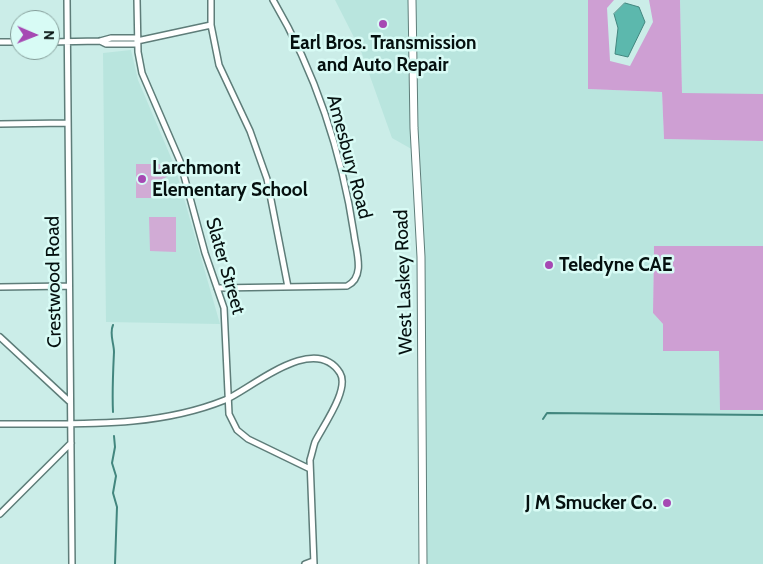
<!DOCTYPE html>
<html>
<head>
<meta charset="utf-8">
<style>
	body { margin:0 }
	#map { position:relative; width:763px; height:564px; overflow:hidden; background:#cbede8; font-family:Cabin,sans-serif }
	canvas { display:block }
	.north { position:absolute; left:10px; top:10px; width:50px; height:50px; box-sizing:border-box; background:#d8fbf5; border:1px solid #849d99; border-radius:50%; rotate:91deg; font-size:14px; font-weight:700; line-height:20px; text-align:center; color:#05100f }
	.north::after { content:''; display:block; margin:auto; width:18px; height:22px; background:#a649b3; clip-path:polygon(50% 0,100% 100%,50% 72%,0 100%) }
</style>
</head>
<body>
<div id="map">
<canvas width="763" height="564"></canvas>
<div class="north">N</div>
</div>
<script>
const ctx = document.querySelector('canvas').getContext('2d');
ctx.lineJoin = 'round';
function fillPath(path, color) {
  ctx.fillStyle = color;
  ctx.fill(path, 'evenodd');
}
function strokePath(path, color, width, dash) {
  ctx.strokeStyle = color;
  ctx.lineWidth = width;
  ctx.lineCap = dash ? 'butt' : 'round';
  ctx.setLineDash(dash || []);
  ctx.stroke(path);
}
function label(font, color, halo, rows, align = 'center') {
  ctx.font = font + ' Cabin,sans-serif';
  ctx.lineWidth = 5;
  ctx.setLineDash([]);
  ctx.textBaseline = 'middle';
  ctx.strokeStyle = halo;
  ctx.fillStyle = color;
  for (const [text, x, y, turn = 0] of rows) {
    ctx.save();
    ctx.translate(x, y);
    ctx.rotate((+turn || 0) * Math.PI / 180);
    ctx.textAlign = isNaN(turn) ? turn : align;
    if (halo) ctx.strokeText(text, 0, 0);
    ctx.fillText(text, 0, 0);
    ctx.restore();
  }
}
const built = new Path2D(`
	M335 0H588L589 89 662 92 664 139 763 141V246H654L653 313 663 324 664 351H719L721 410H763V564H422L423 426 415 151 392 138 361 51Z
	M680 0H763V94H682Z
	M131 50 138 80 175 167 220 324 106 322 103 53Z`);
const green = new Path2D(`
	M136 164H159L166 168 167 176 160 183V188L166 192 167 198H136Z
	M149 217H176V252L150 251Z`);
const forest = new Path2D(`
	M588 0H614L607 8 610 61 630 66 653 22 649 0H680L682 93 763 94V141L664 139 662 92 588 89Z
	M654 246H763V410H720L719 351H663V324L653 313Z`);
const water = new Path2D(`
	M625 3 639 7 645 22 628 57 615 54 618 28 614 14Z`);
const stream = new Path2D(`
	M113 325C109 334 114 343 114 352 113 373 112 392 113 412
	M543 419 547 413 763 415
	M114 436 115 447 112 463 116 476 113 493 117 507 115 564`);
const street = new Path2D(`
	M67 0 72 564
	M137 0 138 52 142 73 180 161 205 253 224 308 229 414 237 430 248 439 310 469
	M211 0V25L219 65 250 131 267 179 288 287
	M100 41 106 44H137
	M137 41 211 25
	M0 42H20
	M50 42 100 41 111 38H137
	M0 124 67 123
	M0 287 69 286
	M217 288 347 286C366 277 356 251 354 234 342 153 315 71 273 0
	M0 337 70 402
	M0 424C76 423 153 429 225 400 251 389 314 332 340 373 350 389 323 426 315 442 313 448 312 454 310 460L314 564
	M0 514 71 443
	M305 564 313 561`);
const secondary = new Path2D(`
	M412 0 414 128 421 257 423 564`);
const markers = [
	[383,24,5,"#a649b3"],
	[142,179,5,"#a649b3"],
	[549,265,5,"#a649b3"],
	[667,503,5,"#a649b3"]
];
const poiNames = [
	["Earl Bros. Transmission",383,43,"center"],
	["and Auto Repair",383,65,"center"],
	["Larchmont",152,168],
	["Elementary School",152,190],
	["Teledyne CAE",559,265],
	["J M Smucker Co.",657,503,"right"]
];
const streetNames = [
	["Amesbury Road",349,157,75],
	["Slater Street",225,266,74],
	["Crestwood Road",54,282,-91],
	["West Laskey Road",404,282,-92]
];
fillPath(built, '#b9e5de');
fillPath(green, '#d1abd5');
fillPath(forest, '#ce9fd3');
fillPath(water, '#5cb8ad');
strokePath(water, '#42867e', 1);
strokePath(stream, '#42867e', 2);
strokePath(street, '#5e7d79', 8);
strokePath(secondary, '#5e7d79', 9);
strokePath(street, '#fff', 5);
strokePath(secondary, '#fff', 7);
for (const [x, y, r, color] of markers) {
  const dot = new Path2D();
  dot.arc(x, y, r, 0, 2 * Math.PI);
  ctx.fillStyle = color;
  ctx.fill(dot);
  strokePath(dot, '#d8fbf5', 2);
}
label('bold 19px', '#05100f', '#d8fbf5', poiNames, 'left');
label('19px', '#05100f', '#d8fbf5', streetNames);
</script>
</body>
</html>
